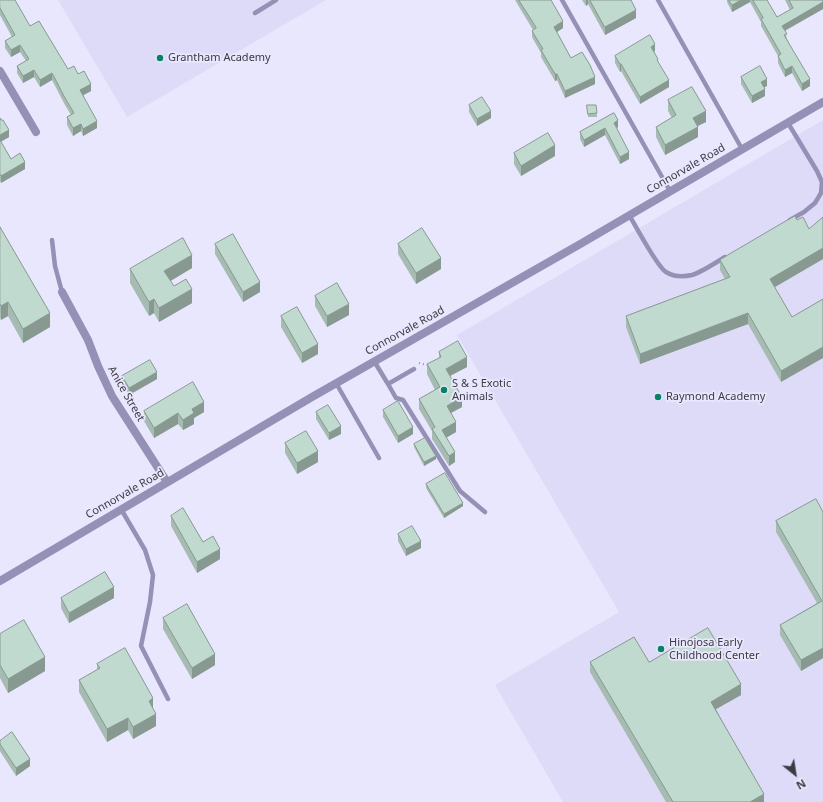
<!DOCTYPE html>
<html>
<head>
<meta charset="utf-8">
<style>
	body { margin:0 }
	#map { position:relative; width:823px; height:802px; overflow:hidden; background:#e9e7fd; font-family:"Noto Sans",sans-serif }
	canvas { display:block }
	.north { position:absolute; left:775px; top:754px; width:40px; height:40px; -webkit-text-stroke:3px #e9e7fd; paint-order:stroke; rotate:150deg; font-size:11px; font-weight:700; line-height:16px; text-align:center; color:#3c3b44 }
	.north::after { content:''; display:block; margin:auto; width:14px; height:18px; background:#3c3b44; clip-path:polygon(50% 0,100% 100%,50% 72%,0 100%) }
</style>
</head>
<body>
<div id="map">
<canvas width="823" height="802"></canvas>
<div class="north">N</div>
</div>
<script>
const ctx = document.querySelector('canvas').getContext('2d');
ctx.lineJoin = 'round';
function fillPath(path, color) {
  ctx.fillStyle = color;
  ctx.fill(path, 'evenodd');
}
function strokePath(path, color, width, dash) {
  ctx.strokeStyle = color;
  ctx.lineWidth = width;
  ctx.lineCap = dash ? 'butt' : 'round';
  ctx.setLineDash(dash || []);
  ctx.stroke(path);
}
function label(font, color, halo, rows, align = 'center') {
  ctx.font = font + ' "Noto Sans",sans-serif';
  ctx.lineWidth = 3.5;
  ctx.setLineDash([]);
  ctx.textBaseline = 'middle';
  ctx.strokeStyle = halo;
  ctx.fillStyle = color;
  for (const [text, x, y, turn = 0] of rows) {
    ctx.save();
    ctx.translate(x, y);
    ctx.rotate((+turn || 0) * Math.PI / 180);
    ctx.textAlign = isNaN(turn) ? turn : align;
    if (halo) ctx.strokeText(text, 0, 0);
    ctx.fillText(text, 0, 0);
    ctx.restore();
  }
}
const built = new Path2D(`
	M58 0H326L127 117Z
	M823 120V802H563L495 685 619 612 457 335Z`);
const path = new Path2D(`
	M419 363 427 365 429 364`);
const lane = new Path2D(`
	M562 0 670 191
	M658 0 742 149
	M255 13 276 0
	M788 123 817 171 822 182 821 193 815 203 804 212 790 220
	M629 215C636 226 657 267 666 272 674 277 683 277 692 275 700 273 717 262 725 257
	M52 240 55 266 62 292
	M374 361 388 384 414 369
	M336 383 379 458
	M388 384 396 398 403 400 460 491 485 512
	M121 509 145 550 153 575 150 602 141 646 168 699`);
const street = new Path2D(`
	M0 71 36 132
	M62 292 88 340 98 366 112 396 167 482
	M0 581 312 397 582 243 823 102`);
const wall = new Path2D(`
	M0 0 30 26 68 69 78 74 91 91 83 95 97 128 83 136 81 131 73 136 67 125V117L71 115 65 105 52 80 40 87 34 77 23 83 17 73V66L26 61 20 52 11 57 5 48V41L12 37 0 15Z
	M515 0H551L563 28 557 32 571 58 595 84 565 98 557 80 555 81 541 57V53L532 37V31L533 30Z
	M582 0H631L636 18 605 35 588 4 586 6Z
	M727 0H767L777 17 790 10 785 0H823V9L785 31 787 39 810 86 802 91 792 73 785 77 778 63V56L761 26V22L750 2 732 12 727 2Z
	M655 51 654 52 669 87 640 104 621 71 620 72 615 63V56Z
	M741 77 767 86 764 87 765 96 752 103 741 84Z
	M668 100 706 122 698 126V137L665 155 656 137V127L672 118 668 111Z
	M469 105 491 118 477 126 469 112Z
	M587 105H596L597 117H588Z
	M614 113 618 127 617 128 629 159 620 164 605 135 584 147 580 139V132Z
	M0 118 9 137 1 142 11 159 25 169 1 183 0 181Z
	M514 153 555 156 521 176 514 164Z
	M797 220 823 259 774 287 792 317 781 382 748 324 640 364 626 327V316L725 279 720 270V260Z
	M0 227 50 327 23 343 8 316 1 320 0 318Z
	M215 244 260 292 243 302 215 254Z
	M398 244 441 269 416 284 398 254Z
	M192 268 170 281 174 286 192 303 159 322 154 313 149 316 130 283V269Z
	M315 296 349 315 327 327 315 306Z
	M281 316 318 354 302 363 281 327Z
	M439 352 467 367 450 376 462 407 451 413 456 432 446 438 455 462 449 466 432 439V431L419 409V399L435 390 427 374V364L439 358Z
	M122 376 157 379 129 395 122 383Z
	M383 410 413 434 398 443 383 417Z
	M144 411 204 412 194 418V424L183 430 178 424 154 438 144 421Z
	M316 412 341 434 329 440 316 419Z
	M285 443 318 462 297 474 285 453Z
	M414 444 436 459 424 466 414 447Z
	M426 484 463 506 444 518 426 488Z
	M823 512V658L801 671 780 635V625L817 603 776 532V521Z
	M171 516 203 542 220 559 197 573 171 526Z
	M398 534 421 548 406 556 398 541Z
	M61 598H114L69 623 61 608Z
	M163 618 215 665 192 679 163 629Z
	M0 634 45 671 8 693 0 678Z
	M590 662H649L741 695 716 709 764 802H666L590 672Z
	M97 664 153 709 156 726 133 739 128 730 107 742 79 692V680L97 670Z
	M0 741 30 766 16 776 0 751Z`);
const shadedWall = new Path2D(`
	M586 0H588V4L586 6Z
	M741 0H750V2L732 12V5Z
	M823 2V9L782 32V26Z
	M636 10V18L605 35V27Z
	M563 21V28L554 34V27Z
	M655 44V51L651 54V47Z
	M20 45V52L11 57V50Z
	M620 64H621V71L620 72Z
	M792 66V73L785 77V70Z
	M34 70V77L23 83V76Z
	M52 73V80L40 87V80Z
	M555 74H557V80L555 81Z
	M595 77V84L565 98V91Z
	M767 79V86L761 89V82Z
	M810 79V86L802 91V84Z
	M669 80V87L640 104V97Z
	M91 84V91L80 97V90Z
	M765 89V96L752 103V96Z
	M491 111V118L477 126V119Z
	M706 111V122L693 128V118Z
	M618 120V127L614 130V123Z
	M97 121V128L83 136V129Z
	M81 124V131L73 136V128Z
	M698 127V137L665 155V145Z
	M605 128V135L584 147V140Z
	M9 130V137L0 142V135Z
	M555 145V156L521 176V166Z
	M629 152V159L620 164V157Z
	M25 162V169L1 183V176Z
	M823 248V259L770 290V279Z
	M192 255V268L164 285V271Z
	M441 258V269L416 284V273Z
	M260 282V292L243 302V292Z
	M192 289V303L159 322V308Z
	M154 299V313L149 316V302Z
	M8 302V316L1 320V306Z
	M349 304V315L327 327V316Z
	M50 313V327L23 343V329Z
	M748 313V324L640 364V354Z
	M318 344V354L302 363V353Z
	M823 347V358L781 382V371Z
	M467 357V367L446 378V369Z
	M157 372V379L129 395V388Z
	M462 397V407L447 415V406Z
	M204 402V412L194 418V424L183 430V420L192 409Z
	M178 413V424L154 438V428Z
	M456 422V432L442 440V430Z
	M341 426V434L329 440V433Z
	M413 427V434L398 443V436Z
	M318 451V462L297 474V463Z
	M455 452V462L449 466V456Z
	M436 456V459L424 466V462Z
	M463 503V506L444 518V514Z
	M421 541V548L406 556V549Z
	M220 549V559L197 573V562Z
	M114 587V598L69 623V613Z
	M823 648V658L801 671V660Z
	M215 654V665L192 679V668Z
	M45 657V671L8 693V679Z
	M741 684V695L711 712V702Z
	M153 698V710L149 701Z
	M156 714V726L133 739V727Z
	M128 718V730L107 742V729Z
	M30 759V766L16 776V768Z
	M764 794V802H750Z`);
const building = new Path2D(`
	M0 0H15L30 26 39 21 68 69 74 66 78 74 84 71 91 84 80 90 97 121 83 129 81 124 73 128 67 117 74 113 65 98 52 73 40 80 34 70 23 76 17 66 29 59 20 45 11 50 5 41 15 35 0 8Z
	M519 0H551L563 21 554 27 571 58 582 52 590 65 595 77 565 91 557 74H555L541 50 543 49 532 31 536 28Z
	M590 0H631L636 10 605 27Z
	M729 0H741L732 5Z
	M753 0H767L777 17 793 8 789 0H823V2L782 26 787 34 784 35 810 79 802 84 792 66 785 70 778 56 781 54 761 19 763 18Z
	M650 35 655 44 651 47 658 59 657 60 669 80 640 97 621 64H620L615 56Z
	M760 66 767 79 761 82 765 89 752 96 741 77Z
	M692 87 706 111 693 118 698 127 665 145 656 127 676 115 668 100Z
	M482 97 491 111 477 119 469 105Z
	M587 105H596L597 113 588 114Z
	M614 113 618 120 614 123 629 152 620 157 605 128 584 140 580 132Z
	M0 118 1 120H3L9 130 0 135Z
	M548 133 555 145 521 166 514 153Z
	M0 140 11 159 20 153 25 162 1 176 0 174Z
	M795 216 797 220 803 217 809 229 823 217V248L770 279 792 317 823 299V347L781 371 748 313 640 354 626 316 730 277 720 260Z
	M0 227 50 313 23 329 8 302 1 306 0 304Z
	M422 228 441 258 416 273 398 244Z
	M233 234 260 282 243 292 215 244Z
	M183 238 192 255 164 271 174 286 186 279 192 289 159 308 154 299 149 302 130 269Z
	M337 283 349 304 327 316 315 296Z
	M297 307 318 344 302 353 281 316Z
	M458 341 467 357 446 369 462 397 447 406 456 422 442 430 455 452 449 456 432 429 435 427 419 399 440 387 427 364 441 357 439 352Z
	M150 360 157 372 129 388 122 376Z
	M193 382 204 402 192 409 194 413 183 420 178 413 154 428 144 411Z
	M398 401 413 427 398 436 383 410Z
	M328 405 341 426 329 433 316 412Z
	M306 431 318 451 297 463 285 443Z
	M425 438 436 456 424 462 414 444Z
	M445 473 463 503 444 514 426 484Z
	M816 499 823 512V648L801 660 780 625 822 601 776 521Z
	M183 508 203 542 213 536 220 549 197 562 171 516Z
	M412 526 421 541 406 549 398 534Z
	M105 572 114 587 69 613 61 598Z
	M187 604 215 654 192 668 163 618Z
	M24 620 45 657 8 679 0 665V634Z
	M708 628 741 684 711 702 764 794 750 802H673L590 662 634 637 649 662Z
	M125 648 153 698 149 701 156 714 133 727 128 718 107 729 79 680 100 668 97 664Z
	M12 732 30 759 16 768 0 744V741Z`);
const markers = [
	[160,58,4,"#078263"],
	[444,390,4,"#078263"],
	[658,397,4,"#078263"],
	[661,649,4,"#078263"]
];
const poiNames = [
	["Grantham Academy",168,58],
	["S & S Exotic",452,384],
	["Animals",452,397],
	["Raymond Academy",666,397],
	["Hinojosa Early",669,643],
	["Childhood Center",669,656]
];
const streetNames = [
	["Connorvale Road",686,169,-30],
	["Connorvale Road",405,331,-29],
	["Anice Street",126,394,60],
	["Connorvale Road",125,494,-30]
];
fillPath(built, '#dedbf8');
strokePath(path, '#9897a6', 2, [1, 3]);
strokePath(lane, '#9490b6', 4.5);
strokePath(street, '#9490b6', 8);
fillPath(wall, '#a6bbb2');
fillPath(shadedWall, '#879991');
fillPath(building, '#c1dacf');
strokePath(building, '#879991', 1);
for (const [x, y, r, color] of markers) {
  const dot = new Path2D();
  dot.arc(x, y, r, 0, 2 * Math.PI);
  ctx.fillStyle = color;
  ctx.fill(dot);
  strokePath(dot, '#e9e7fd', 1.5);
}
label('11px', '#3c3b44', '#e9e7fd', poiNames, 'left');
label('11px', '#3c3b44', '#e9e7fd', streetNames);
</script>
</body>
</html>
